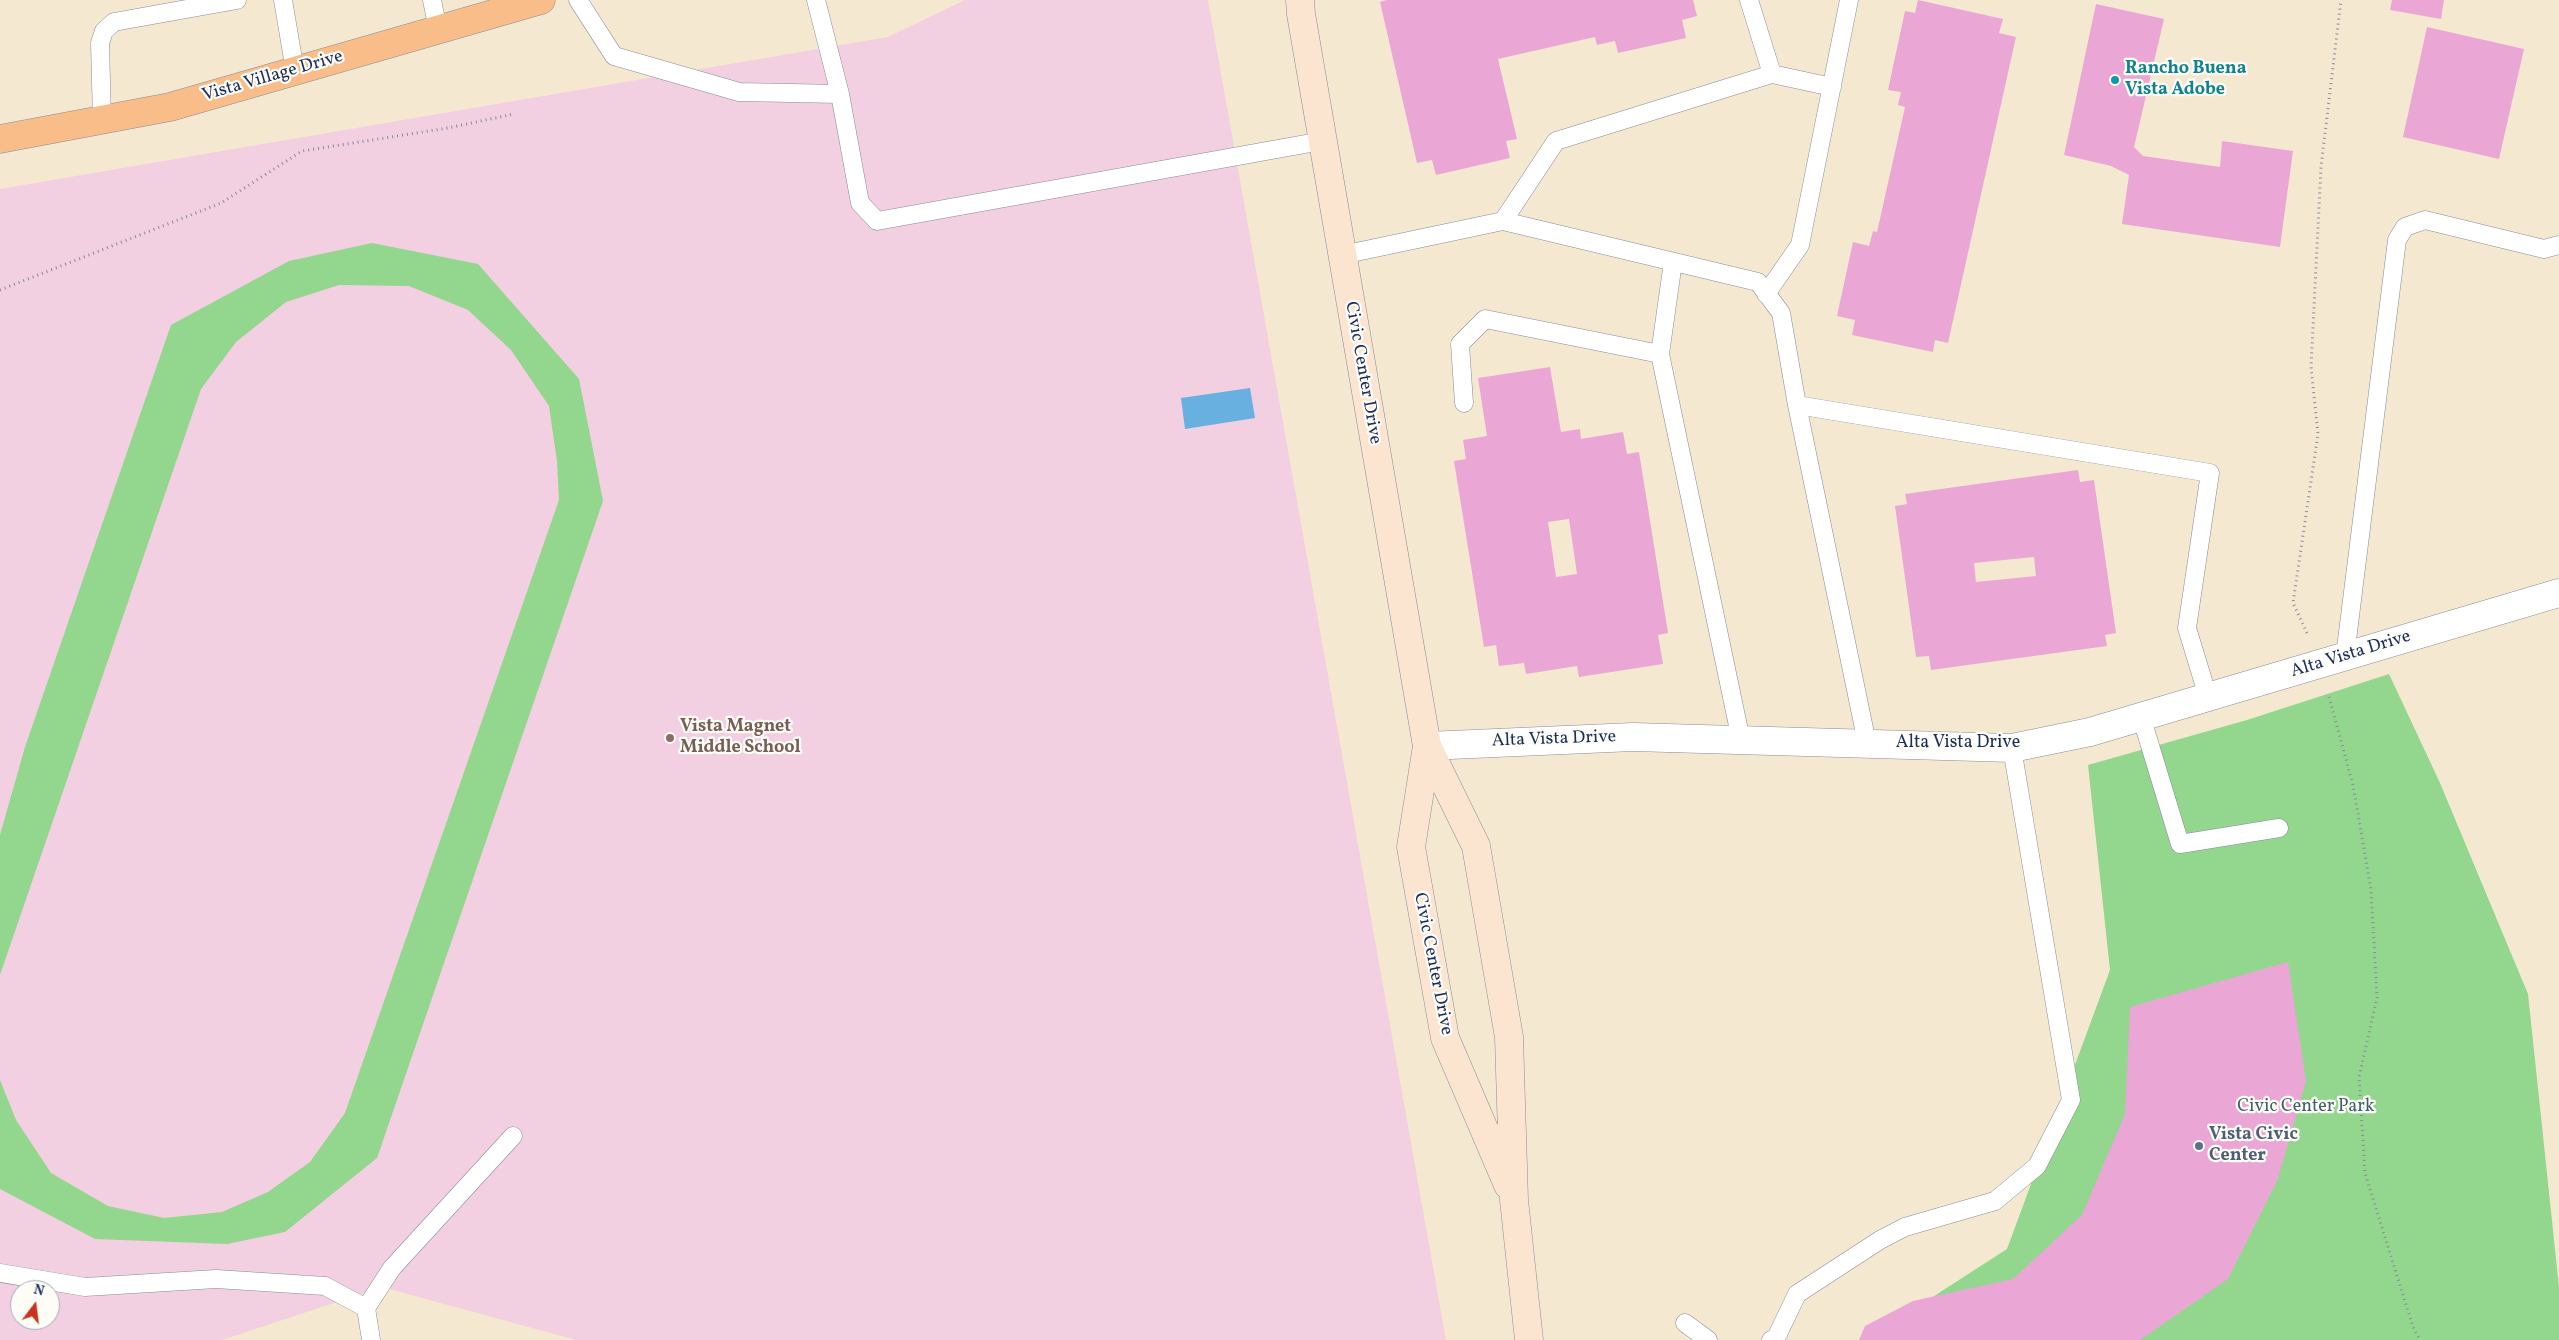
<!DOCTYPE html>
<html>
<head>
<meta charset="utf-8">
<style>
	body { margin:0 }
	#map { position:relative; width:2559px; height:1340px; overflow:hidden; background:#f5e8d1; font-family:Vollkorn,serif }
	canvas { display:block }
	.north { position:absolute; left:10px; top:1280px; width:50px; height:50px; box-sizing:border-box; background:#fdfcf7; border:1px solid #a3aaba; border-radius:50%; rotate:15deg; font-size:14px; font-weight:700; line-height:20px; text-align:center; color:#1b2f5e }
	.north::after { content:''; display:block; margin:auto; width:18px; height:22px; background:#c8321e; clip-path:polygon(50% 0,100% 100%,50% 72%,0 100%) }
</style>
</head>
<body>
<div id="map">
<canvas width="2559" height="1340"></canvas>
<div class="north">N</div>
</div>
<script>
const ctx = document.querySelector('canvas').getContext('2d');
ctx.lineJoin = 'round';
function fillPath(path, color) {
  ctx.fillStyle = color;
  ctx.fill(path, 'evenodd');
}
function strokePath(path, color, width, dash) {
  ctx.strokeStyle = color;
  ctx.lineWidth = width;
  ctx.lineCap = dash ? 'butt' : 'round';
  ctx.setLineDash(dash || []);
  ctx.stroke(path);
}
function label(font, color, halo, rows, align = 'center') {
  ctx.font = font + ' Vollkorn,serif';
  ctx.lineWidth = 4.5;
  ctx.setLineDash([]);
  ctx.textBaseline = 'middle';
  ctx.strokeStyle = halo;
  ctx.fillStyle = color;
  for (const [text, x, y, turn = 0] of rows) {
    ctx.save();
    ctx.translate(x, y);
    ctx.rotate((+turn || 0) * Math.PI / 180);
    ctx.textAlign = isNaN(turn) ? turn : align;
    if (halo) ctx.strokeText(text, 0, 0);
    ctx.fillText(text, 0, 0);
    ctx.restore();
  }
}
const built = new Path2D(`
	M965 0H1208L1446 1340H576L382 1287 222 1340H0V189L888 37ZM20 1290H50V1320H20Z`);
const green = new Path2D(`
	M372 243 478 264 579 379 603 501 377 1158 285 1232 227 1244 95 1239 0 1189V1080L16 1120 51 1173 108 1206 164 1218 222 1212 268 1192 310 1162 345 1113 559 500 557 461 549 406 511 350 468 310 409 286 339 285 286 302 236 342 201 389 0 975V835L25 747 171 325 289 261Z
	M2389 674 2440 783 2528 994 2559 1287V1340H1866L2007 1249 2110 970 2088 765 2247 720Z`);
const water = new Path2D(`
	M1250 388 1255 418 1185 429 1181 398Z`);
const building = new Path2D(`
	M1387 0H1693L1697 16 1682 20 1686 38 1618 53 1615 41 1597 45 1595 37 1498 59 1517 139 1506 141 1510 158 1436 175 1432 160 1417 163 1380 2Z
	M1918 0 2003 19 1999 33 2016 37 1948 343 1935 340 1933 352 1852 335 1855 320 1837 316 1853 242 1869 246 1873 231 1877 232 1905 107 1898 105 1901 92 1888 90 1905 11 1915 13Z
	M2392 0H2444L2441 19 2390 10Z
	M2096 4 2164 19 2134 147 2143 156 2220 167 2222 141 2293 151 2280 247 2122 224 2129 175 2111 166 2064 155Z
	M2427 27 2524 49 2499 159 2403 137Z
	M1550 367 1561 432 1580 429 1581 439 1623 432 1627 454 1639 452 1668 633 1658 635 1663 664 1579 677 1577 666 1526 674 1524 663 1499 666 1496 645 1484 647 1454 461 1466 459 1463 440 1487 436 1478 378ZM1569 519 1577 574 1556 577 1548 522Z
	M2078 470 2080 482 2094 480 2116 633 2105 635 2107 646 1931 670 1929 656 1916 657 1895 506 1907 504 1905 494ZM2034 557 2036 576 1976 582 1974 563Z
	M2288 962 2306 1081 2278 1179 2228 1279 2140 1340H1859L1865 1326 1913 1301 2013 1279 2082 1215 2125 1114 2130 1007Z`);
const path = new Path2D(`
	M0 290 221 203 302 151 448 128 514 114
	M2307 633 2293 603 2318 434 2311 367 2321 167 2341 0
	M2329 697 2353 785 2371 890 2377 998 2359 1077 2365 1173 2413 1327 2420 1340`);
const service = new Path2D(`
	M283 0 295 71
	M432 0 438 30
	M578 0 614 56 739 92 840 94
	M816 0 840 94 860 203 877 221 1322 141
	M1772 74 1832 87
	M102 120 100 43 104 31 114 22 237 0
	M1503 221 1758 282 1781 313 1797 405 1867 743
	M1342 255 1503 221 1556 141 1772 74 1749 0
	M1673 262 1660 354 1741 740
	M1766 294 1800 245 1849 0
	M1464 403 1460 344 1485 319 1660 354
	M1797 405 2210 473 2187 628 2208 697
	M2345 656 2397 240 2405 227 2425 220 2544 249 2559 245
	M2141 716 2180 844 2279 828
	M0 1273 85 1287 216 1279 325 1286 366 1308 371 1340
	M366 1308 392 1268 513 1136
	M1685 1323 1708 1340
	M1771 1340 1776 1338 1797 1294 1880 1240 1905 1227 1995 1201 2037 1166 2071 1100 2012 748`);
const tertiary = new Path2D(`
	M1427 746 1633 737 2012 748 2090 732 2559 593`);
const secondary = new Path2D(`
	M1300 0 1301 14 1427 746 1476 846 1509 1037 1514 1200 1529 1340
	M1427 746 1411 847 1445 1038 1508 1185`);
const primary = new Path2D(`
	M0 139 170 107 541 0`);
const markers = [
	[2115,80,5,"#0f9aa8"],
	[670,738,5,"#8d6e63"],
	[2199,1146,5,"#5c6f8a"]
];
const cultureNames = [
	["Rancho Buena",2125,70],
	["Vista Adobe",2125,91]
];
const streetNames = [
	["Vista Village Drive",273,77,-16],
	["Civic Center Drive",1362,373,80],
	["Alta Vista Drive",2351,655,-17],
	["Alta Vista Drive",1554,740,-2],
	["Alta Vista Drive",1958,744],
	["Civic Center Drive",1432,964,79]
];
const educationNames = [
	["Vista Magnet",680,728],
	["Middle School",680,749]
];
const parkNames = [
	["Civic Center Park",2306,1108]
];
const serviceNames = [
	["Vista Civic",2209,1136],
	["Center",2209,1157]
];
fillPath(built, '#f2cfe1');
fillPath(green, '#93d68e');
fillPath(water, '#67b0df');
fillPath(building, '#eaa7d5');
strokePath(service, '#888c98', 19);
strokePath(tertiary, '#888c98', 29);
strokePath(secondary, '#888c98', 29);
strokePath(primary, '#888c98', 29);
strokePath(path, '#888c98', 3, [1, 4]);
strokePath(service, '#fff', 18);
strokePath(tertiary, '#fff', 28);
strokePath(secondary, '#fce5d0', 28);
strokePath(primary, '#f8bd89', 28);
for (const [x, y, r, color] of markers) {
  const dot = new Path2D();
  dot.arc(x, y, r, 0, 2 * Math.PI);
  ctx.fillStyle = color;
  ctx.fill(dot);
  strokePath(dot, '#fdfcf7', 2);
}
label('bold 18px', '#0d838f', '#fdfcf7', cultureNames, 'left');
label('18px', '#1b2f5e', '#fdfcf7', streetNames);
label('bold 18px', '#785e54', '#fdfcf7', educationNames, 'left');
label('18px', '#3f616c', '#fdfcf7', parkNames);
label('bold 18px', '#4e5e75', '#fdfcf7', serviceNames, 'left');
</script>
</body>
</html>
